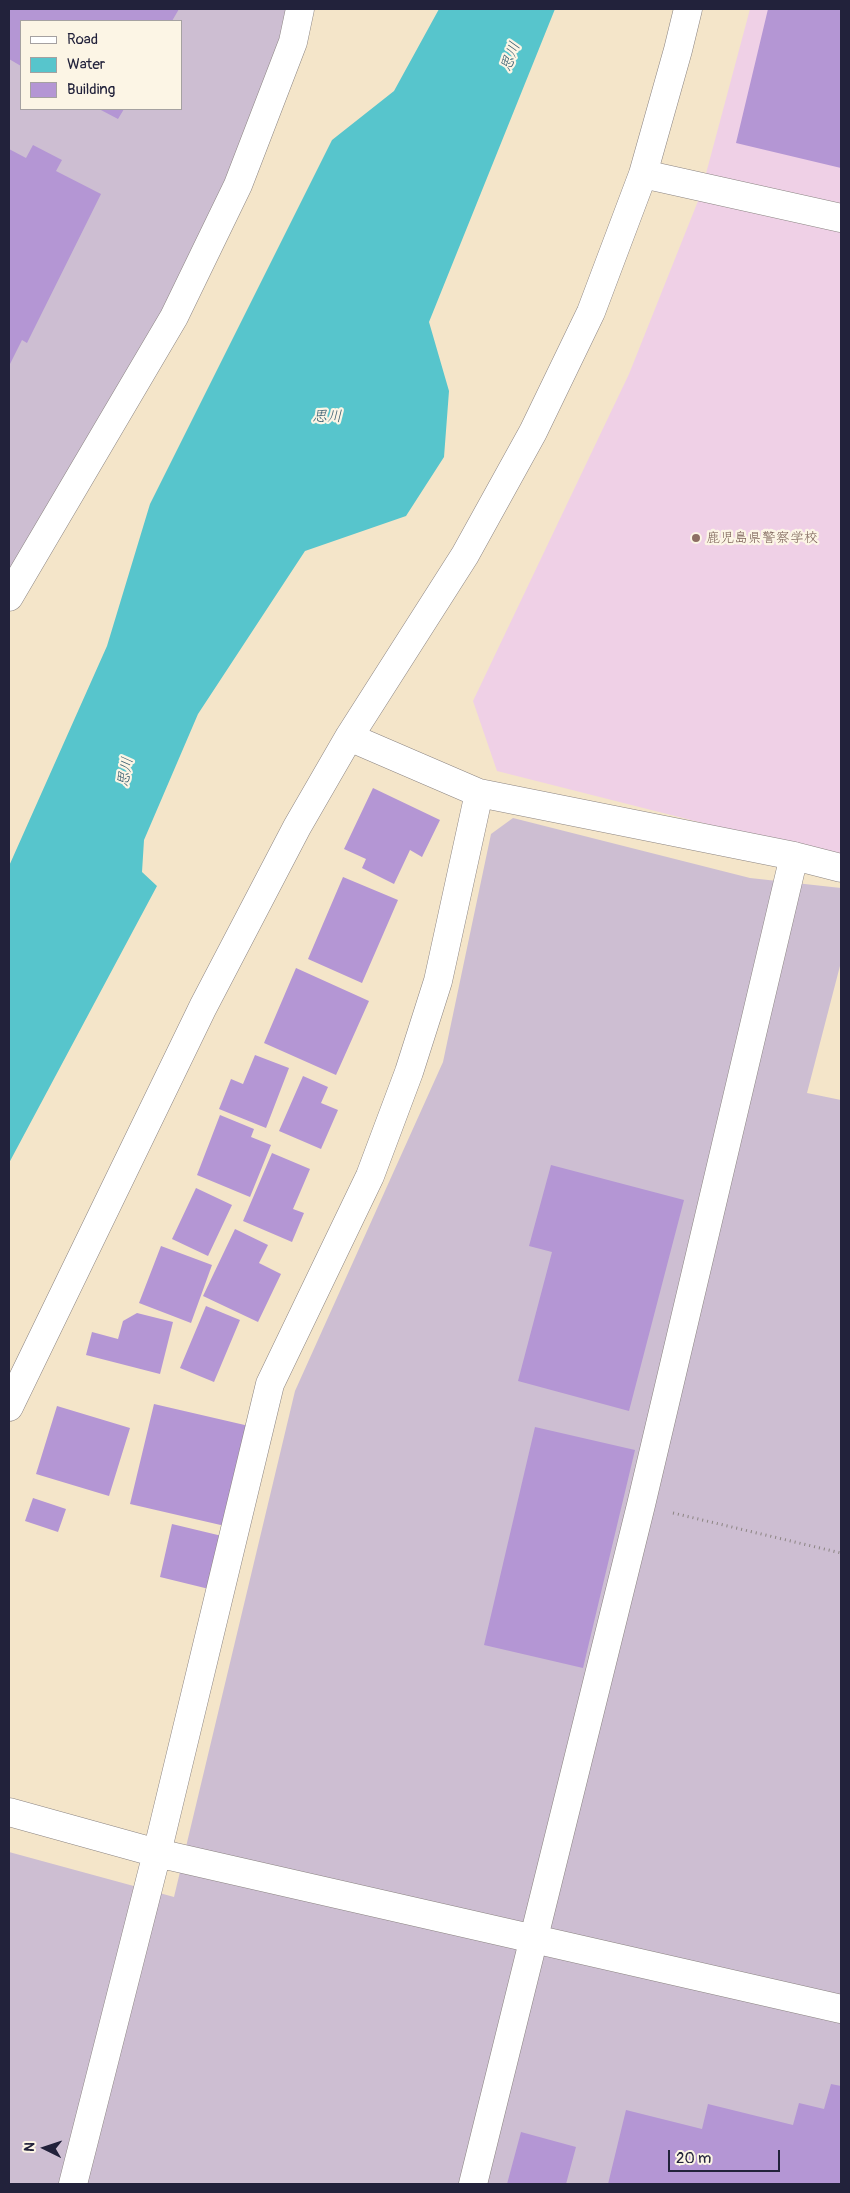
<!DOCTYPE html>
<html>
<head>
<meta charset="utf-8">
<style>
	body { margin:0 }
	#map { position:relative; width:850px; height:2193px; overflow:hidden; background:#f4e5c9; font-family:Pangolin,sans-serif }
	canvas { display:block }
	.frame { position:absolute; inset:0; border:10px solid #22223b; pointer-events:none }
	.legend { position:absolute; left:20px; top:20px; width:162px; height:90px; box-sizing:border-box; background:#fcf5e5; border:1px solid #a5a1a1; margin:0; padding:6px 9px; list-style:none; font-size:15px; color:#22223b }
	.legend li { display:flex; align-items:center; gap:10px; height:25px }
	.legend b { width:25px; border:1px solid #a5a1a1 }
	.north { position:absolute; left:20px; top:2123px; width:50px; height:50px; -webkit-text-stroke:4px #fcf5e5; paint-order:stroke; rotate:274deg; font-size:14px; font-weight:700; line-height:20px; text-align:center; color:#22223b }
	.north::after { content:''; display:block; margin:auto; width:18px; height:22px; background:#22223b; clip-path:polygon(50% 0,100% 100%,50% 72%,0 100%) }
	.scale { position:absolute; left:668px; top:2150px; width:112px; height:22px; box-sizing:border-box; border:2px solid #22223b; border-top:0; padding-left:6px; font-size:15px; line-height:18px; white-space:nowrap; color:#22223b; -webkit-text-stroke:4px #fcf5e5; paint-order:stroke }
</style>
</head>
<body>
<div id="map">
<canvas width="850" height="2193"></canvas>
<div class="frame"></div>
<ul class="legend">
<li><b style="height:6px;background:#fff"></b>Road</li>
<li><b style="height:14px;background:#57c5cc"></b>Water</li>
<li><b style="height:14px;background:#b496d4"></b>Building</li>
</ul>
<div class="north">N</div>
<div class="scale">20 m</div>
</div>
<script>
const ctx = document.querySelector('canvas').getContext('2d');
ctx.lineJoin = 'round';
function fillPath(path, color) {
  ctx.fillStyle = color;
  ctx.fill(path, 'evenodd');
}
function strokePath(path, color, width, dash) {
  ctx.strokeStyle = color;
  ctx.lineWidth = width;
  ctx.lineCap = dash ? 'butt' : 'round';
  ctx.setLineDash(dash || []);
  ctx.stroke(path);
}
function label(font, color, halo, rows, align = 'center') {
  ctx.font = font + ' Pangolin,"Klee One",sans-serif';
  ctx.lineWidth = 4.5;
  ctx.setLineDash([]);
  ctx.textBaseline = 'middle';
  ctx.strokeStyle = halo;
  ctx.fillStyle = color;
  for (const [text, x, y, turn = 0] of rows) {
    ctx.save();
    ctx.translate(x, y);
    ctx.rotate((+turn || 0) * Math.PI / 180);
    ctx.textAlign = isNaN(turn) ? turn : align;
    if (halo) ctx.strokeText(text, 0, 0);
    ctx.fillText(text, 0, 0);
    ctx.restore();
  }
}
const built = new Path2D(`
	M750 9H841V858L497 771 473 701 629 374 700 196Z`);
const industrial = new Path2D(`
	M9 9H300L238 185 9 597ZM21 21H181V109H21Z
	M513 818 750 878 841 888V962L807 1093 841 1100V2184H9V1852L174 1897 295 1391 443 1062 491 834Z`);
const water = new Path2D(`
	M439 9H555L429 322 449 391 444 457 406 516 305 551 198 714 144 840 142 872 157 886 9 1163V866L107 646 150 504 332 140 394 91Z`);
const building = new Path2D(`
	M9 9H179L172 21H21V66L9 59Z
	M768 9H841V168L736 143Z
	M99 109H124L118 119Z
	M33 145 62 160 56 171 101 194 27 343 22 340 9 366V149L26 158Z
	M373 788 440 820 422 857 410 850 394 884 362 868 366 859 344 849Z
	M343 877 398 900 362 983 308 959Z
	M296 968 369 1001 336 1075 264 1043Z
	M255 1055 289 1068 266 1128 219 1109 231 1079 243 1084Z
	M303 1076 328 1087 321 1103 338 1110 321 1149 279 1131Z
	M220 1115 254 1129 251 1137 271 1145 250 1197 197 1175Z
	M272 1153 310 1169 293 1209 304 1213 292 1242 243 1221Z
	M551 1165 684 1200 629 1411 518 1381 552 1252 529 1246Z
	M196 1188 232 1205 208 1256 172 1239Z
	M235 1229 268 1245 259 1263 281 1274 258 1322 203 1296Z
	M161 1246 212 1265 191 1323 139 1303Z
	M206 1306 240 1320 214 1382 180 1368Z
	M137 1313 173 1322 160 1374 86 1355 92 1332 118 1339 123 1321Z
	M154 1404 249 1426 225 1526 130 1504Z
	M57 1406 130 1428 109 1496 36 1474Z
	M535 1427 635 1450 583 1668 484 1645Z
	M33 1498 66 1509 58 1532 25 1521Z
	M172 1524 222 1536 209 1589 160 1577Z
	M831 2084 841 2086V2184H608L626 2110 702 2129 708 2104 793 2125 799 2103 824 2109Z
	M521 2132 576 2147 566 2184H507Z`);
const path = new Path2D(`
	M673 1513 841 1553`);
const minor = new Path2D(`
	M643 174 841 218
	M9 597 174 317 238 185 293 42 300 9
	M349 737 479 793 794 856 841 868
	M9 1407 203 1007 297 827 349 737 465 555 533 432 591 312 643 174 678 50 688 9
	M9 1812 157 1853 841 2009
	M73 2184 157 1853 270 1384 370 1176 409 1072 438 981 479 793
	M473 2184 641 1505 794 856`);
const markers = [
	[696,538,5,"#8d6e63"]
];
const educationNames = [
	["鹿児島県警察学校",706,538]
];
const waterNames = [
	["思川",511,57,-69],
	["思川",327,417],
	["思川",126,772,-80]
];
fillPath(built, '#efd0e6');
fillPath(industrial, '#cdbed2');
fillPath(water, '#57c5cc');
fillPath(building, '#b496d4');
strokePath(minor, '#8b8482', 29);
strokePath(path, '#8b8482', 3, [1, 4]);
strokePath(minor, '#fff', 28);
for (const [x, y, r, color] of markers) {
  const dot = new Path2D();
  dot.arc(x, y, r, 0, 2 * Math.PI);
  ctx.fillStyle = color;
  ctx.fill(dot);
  strokePath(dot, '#fcf5e5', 2);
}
label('14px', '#785e54', '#fcf5e5', educationNames, 'left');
label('italic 15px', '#355b6e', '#fcf5e5', waterNames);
</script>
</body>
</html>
